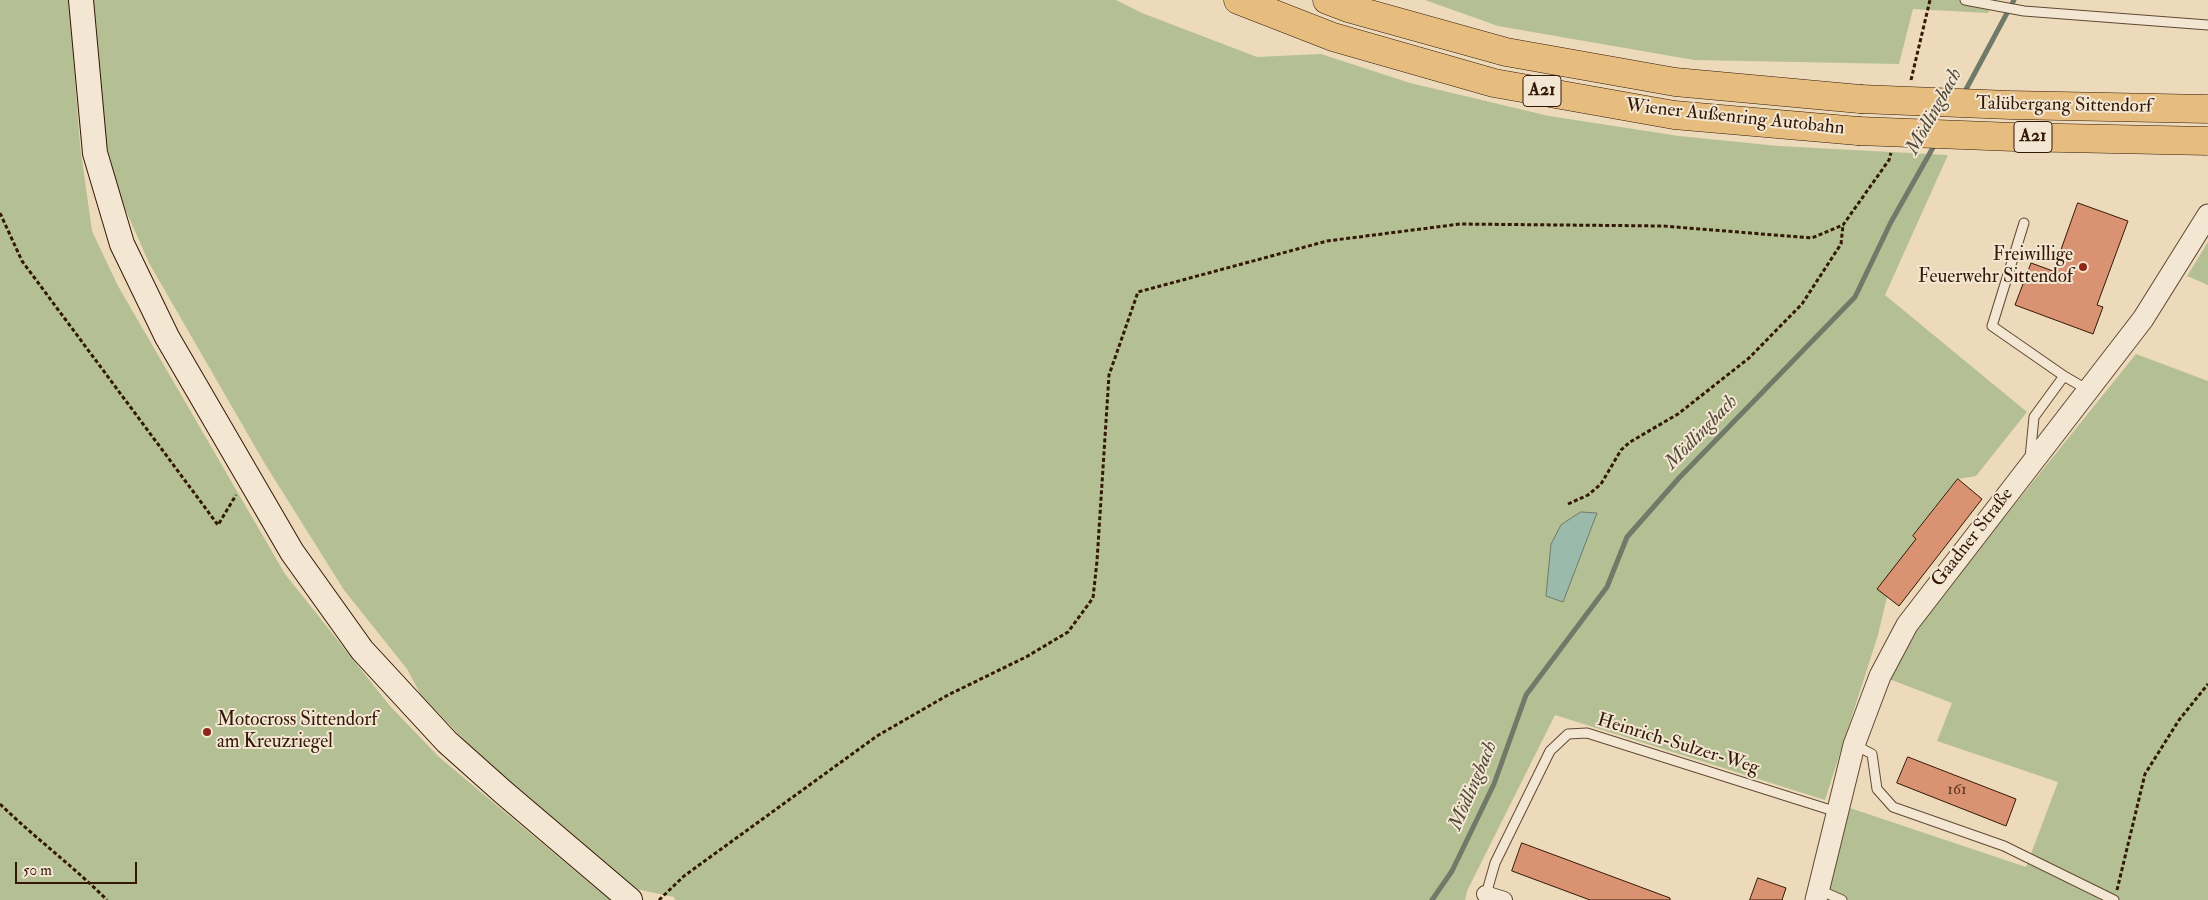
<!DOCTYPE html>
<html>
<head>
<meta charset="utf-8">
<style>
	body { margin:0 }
	#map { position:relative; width:2208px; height:900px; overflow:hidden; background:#ecdabb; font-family:"IM FELL Double Pica",serif }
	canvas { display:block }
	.scale { position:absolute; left:15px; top:862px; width:122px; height:22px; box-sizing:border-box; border:2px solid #341806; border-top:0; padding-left:6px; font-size:15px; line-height:18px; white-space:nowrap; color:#341806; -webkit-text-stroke:4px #f3e7d3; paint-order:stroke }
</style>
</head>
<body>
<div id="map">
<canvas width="2208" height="900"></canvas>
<div class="scale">50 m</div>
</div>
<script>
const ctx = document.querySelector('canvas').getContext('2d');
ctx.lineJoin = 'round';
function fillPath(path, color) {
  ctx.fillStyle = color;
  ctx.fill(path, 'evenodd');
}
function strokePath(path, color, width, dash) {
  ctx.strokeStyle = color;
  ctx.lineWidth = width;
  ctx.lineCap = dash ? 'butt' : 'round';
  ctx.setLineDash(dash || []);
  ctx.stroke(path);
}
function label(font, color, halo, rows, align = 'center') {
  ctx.font = font + ' "IM FELL Double Pica",serif';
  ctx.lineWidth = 4;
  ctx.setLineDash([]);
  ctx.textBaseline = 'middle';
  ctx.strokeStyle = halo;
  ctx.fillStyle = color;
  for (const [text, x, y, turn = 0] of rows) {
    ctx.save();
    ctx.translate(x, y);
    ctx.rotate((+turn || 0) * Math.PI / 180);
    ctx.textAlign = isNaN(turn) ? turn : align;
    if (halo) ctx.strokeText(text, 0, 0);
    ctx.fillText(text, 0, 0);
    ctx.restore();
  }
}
const green = new Path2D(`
	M0 0H69L80 145 92 231 118 286 285 574 390 706 439 757 610 900H0Z
	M92 0H1116L1142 13 1257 57 1321 54 1410 83 1549 116 1679 136 1778 146 1948 155 1885 295 2027 412 1976 476 1958 479 1913 536 1916 539 1887 597 1878 635 1825 800 1555 715 1467 891 1465 900H675L674 897 631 888 492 769 421 695 407 669 344 590 265 464 149 263 120 197 103 131Z
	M1425 0H1994L1988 13 1913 9 1899 64 1694 60 1498 26Z
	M2208 242V285L2187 276Z
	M2136 354 2208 381V900H1825L1847 807 2026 867 2058 782 1937 741 1952 703 1889 679 1920 622Z`);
const water = new Path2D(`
	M1581 512 1597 513 1563 602 1546 596 1551 544 1561 525Z`);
const stream = new Path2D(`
	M1963 95 2014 0
	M1432 900 1452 871 1494 784 1526 695 1607 587 1627 537 1679 478 1855 297 1891 222 1935 144`);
const building = new Path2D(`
	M2078 203 2128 221 2097 305 2103 307 2093 334 2015 305 2031 263 2053 271Z
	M1958 479 1982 499 1899 606 1877 589 1916 539 1913 536Z
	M1908 757 2016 799 2006 826 1897 783Z
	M1522 843 1670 898V900H1590L1512 871Z
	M1758 878 1786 888 1782 900H1750Z`);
const path = new Path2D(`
	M1911 80 1930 0
	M0 213 22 261 218 525 236 495
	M1568 504 1588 495 1601 484 1621 450 1630 442 1678 414 1749 358 1802 304 1841 244 1843 225
	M0 804C35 838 73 866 107 900
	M2117 890 2145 774 2179 720 2208 684
	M659 900 684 876 877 736 948 695 1026 657 1068 632 1093 598 1097 561 1109 375 1138 292 1327 241 1460 224 1663 226 1812 238 1843 225 1889 160 1891 153`);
const service = new Path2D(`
	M1965 0 2024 11 2208 25
	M2024 223 1992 326 2064 376
	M2030 458 2034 417 2064 376 2088 390
	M1855 745 1872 754 1877 789 1893 807 2004 846 2114 900
	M1819 890 1842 900
	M1485 898 1495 863 1550 751 1568 734 1587 733 1837 812`);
const minor = new Path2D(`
	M1485 894 1504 900`);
const tertiary = new Path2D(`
	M1816 900 1854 745 1880 676 1907 625 2143 319 2208 215`);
const secondary = new Path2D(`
	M81 0 95 153 122 244 167 337 292 552 362 650 447 742 503 792 630 900`);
const motorway = new Path2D(`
	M1238 0 1333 37 1494 83 1674 115 1858 131
	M1327 0 1348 8 1506 52 1675 82 1860 99`);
const motorwayBridge = new Path2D(`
	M1860 99 2010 105 2208 109
	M1858 131 2014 137 2208 141`);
const markers = [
	[2083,267,5,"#8f2418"],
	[207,732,5,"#8f2418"]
];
const numberNames = [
	["161",1957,791]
];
const shields = [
	[1542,91,38],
	[2033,137,38]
];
const shieldNames = [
	["A21",1542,91],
	["A21",2033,137]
];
const streetNames = [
	["Talübergang Sittendorf",2064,106,1],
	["Wiener Außenring Autobahn",1735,118,6],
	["Gaadner Straße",1973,538,-52],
	["Heinrich-Sulzer-Weg",1678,745,17]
];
const poiNames = [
	["Freiwillige",2073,256],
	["Feuerwehr Sittendof",2073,278],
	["Motocross Sittendorf",217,721,"left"],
	["am Kreuzriegel",217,743,"left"]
];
const waterNames = [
	["Mödlingbach",1935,112,-61],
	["Mödlingbach",1702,433,-46],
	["Mödlingbach",1474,786,-67]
];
fillPath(green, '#b4c093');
fillPath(water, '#9abbab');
strokePath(water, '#717a69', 1);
strokePath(stream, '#717a69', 5);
fillPath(building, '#d99372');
strokePath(building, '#341806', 1);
strokePath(service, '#624833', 11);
strokePath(minor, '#624833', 18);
strokePath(tertiary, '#624833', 23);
strokePath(secondary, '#341806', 26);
strokePath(motorway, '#341806', 29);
strokePath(path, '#341806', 3, [4, 2.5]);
strokePath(service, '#f3e7d3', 9);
strokePath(minor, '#f3e7d3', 16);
strokePath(tertiary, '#f3e7d3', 21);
strokePath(secondary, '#f3e7d3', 24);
strokePath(motorway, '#e6bd7e', 28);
strokePath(motorwayBridge, '#341806', 29, []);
strokePath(motorwayBridge, '#e6bd7e', 28);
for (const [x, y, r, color] of markers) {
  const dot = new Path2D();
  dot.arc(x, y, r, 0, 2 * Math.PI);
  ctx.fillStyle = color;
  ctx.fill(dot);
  strokePath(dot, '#f3e7d3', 2);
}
label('16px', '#5d3721', null, numberNames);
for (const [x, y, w] of shields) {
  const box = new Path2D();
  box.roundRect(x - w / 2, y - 15.5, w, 31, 4);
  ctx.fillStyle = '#f3e7d3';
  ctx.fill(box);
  strokePath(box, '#341806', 1);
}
label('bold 18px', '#341806', null, shieldNames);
label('19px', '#341806', '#f3e7d3', streetNames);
label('19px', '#341806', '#f3e7d3', poiNames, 'right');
label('italic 20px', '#534938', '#f3e7d3', waterNames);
</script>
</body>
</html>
